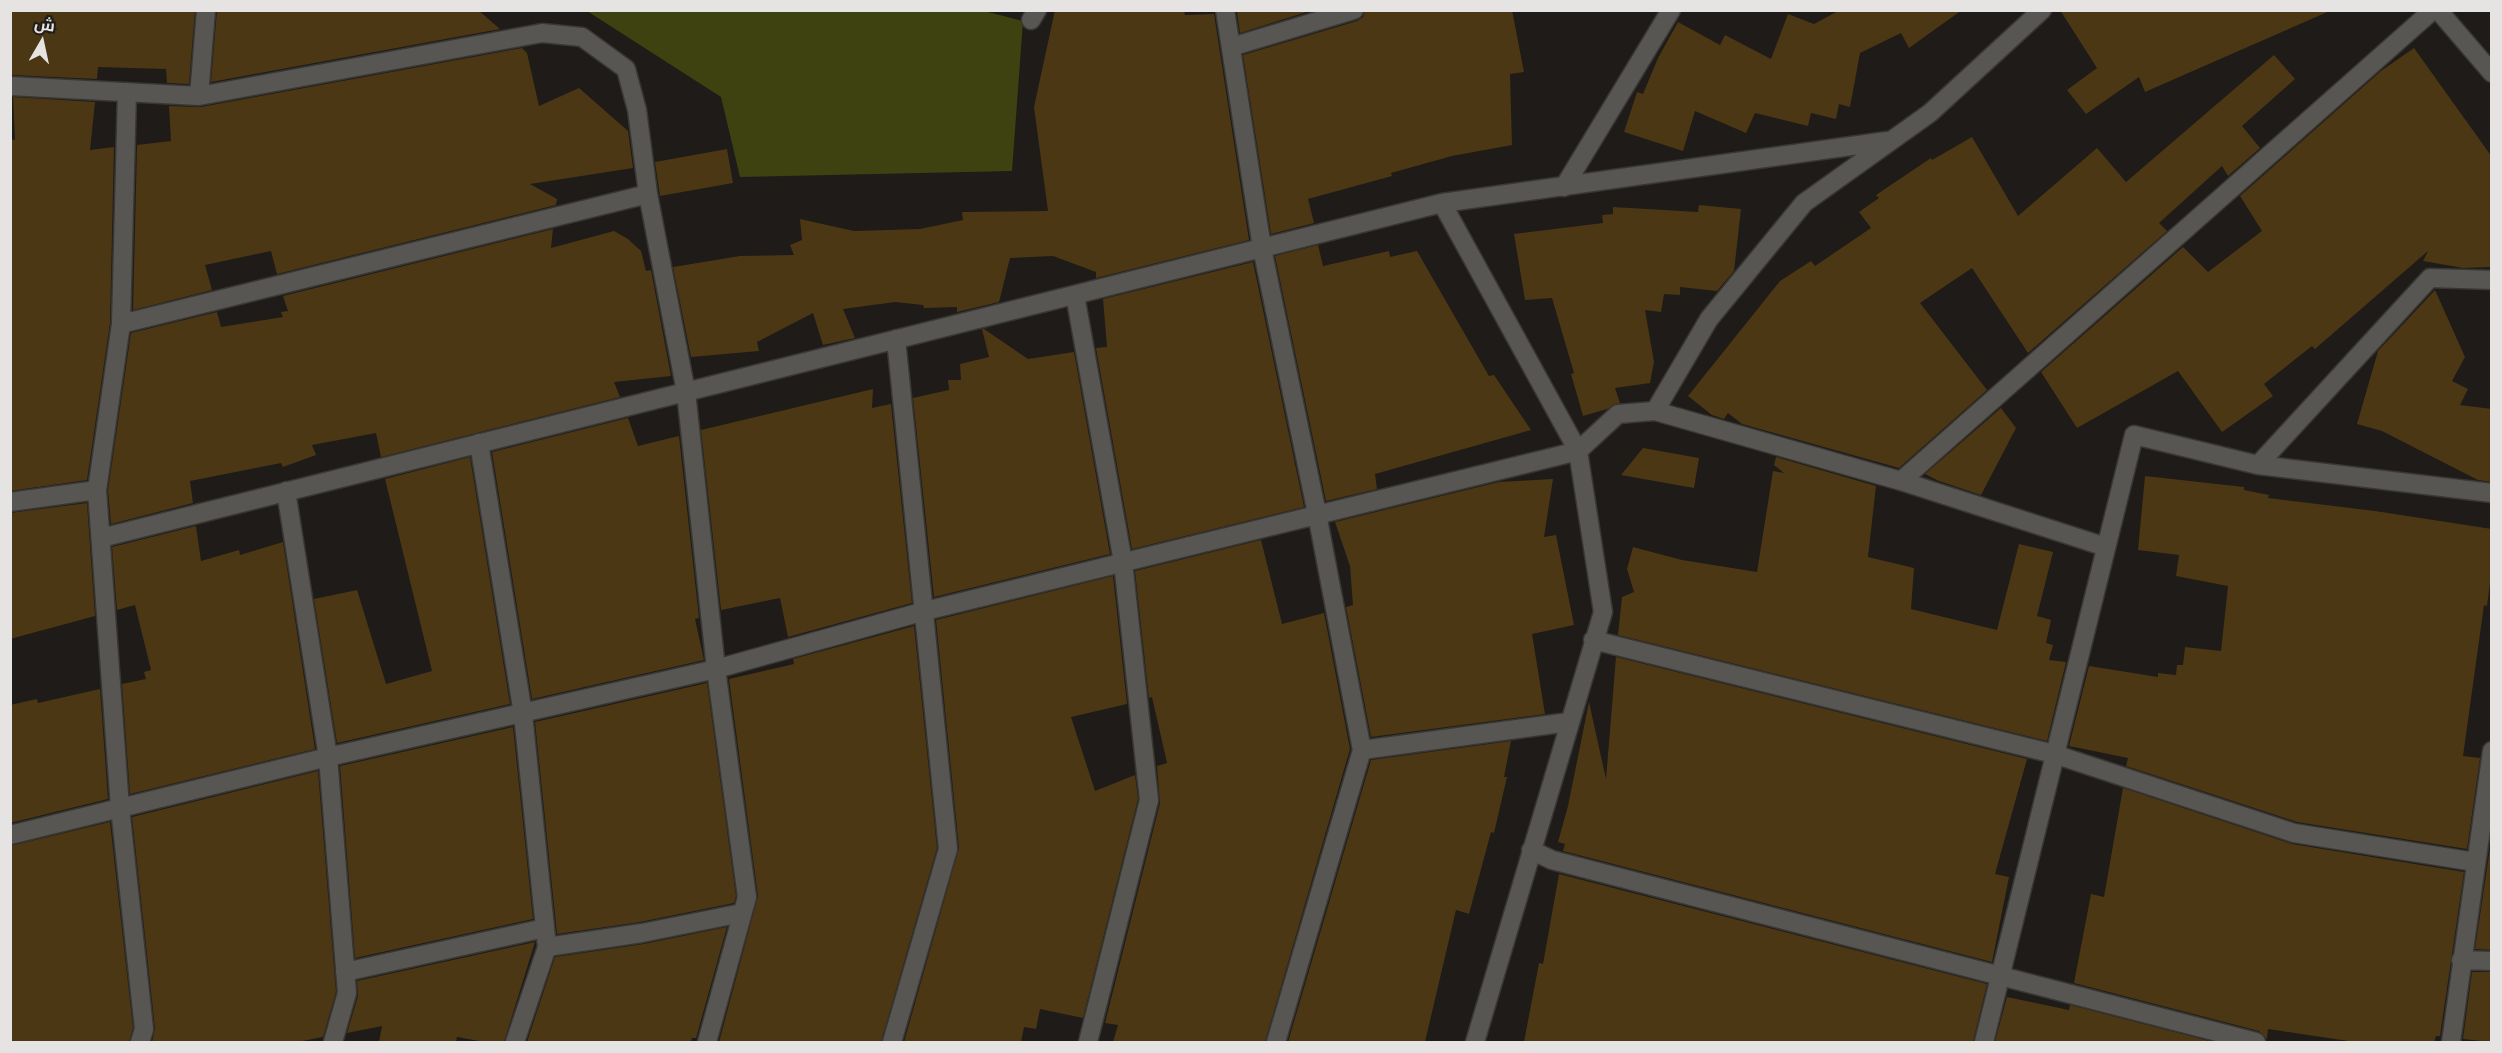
<!DOCTYPE html>
<html>
<head>
<meta charset="utf-8">
<style>
	body { margin:0 }
	#map { position:relative; width:2502px; height:1053px; overflow:hidden; background:#1e1b18; font-family:Inter,Cairo,sans-serif }
	canvas { display:block }
	.frame { position:absolute; inset:0; border:12px solid #e5e4e2; pointer-events:none }
	.north { position:absolute; left:12px; top:12px; width:60px; height:60px; -webkit-text-stroke:4px #1e1b18; paint-order:stroke; rotate:9deg; font-size:16px; font-weight:700; line-height:24px; text-align:center; color:#e5e4e2 }
	.north::after { content:''; display:block; margin:auto; width:21px; height:27px; background:#e5e4e2; clip-path:polygon(50% 0,100% 100%,50% 72%,0 100%) }
</style>
</head>
<body>
<div id="map">
<canvas width="2502" height="1053"></canvas>
<div class="frame"></div>
<div class="north">ش</div>
</div>
<script>
const ctx = document.querySelector('canvas').getContext('2d');
ctx.lineJoin = 'round';
function fillPath(path, color) {
  ctx.fillStyle = color;
  ctx.fill(path, 'evenodd');
}
function strokePath(path, color, width, dash) {
  ctx.strokeStyle = color;
  ctx.lineWidth = width;
  ctx.lineCap = dash ? 'butt' : 'round';
  ctx.setLineDash(dash || []);
  ctx.stroke(path);
}
const green = new Path2D(`
	M980 10 1023 21 1012 171 740 177 721 97 587 11Z`);
const building = new Path2D(`
	M10 10H195L189 84 167 83 166 69 98 67 97 79 12 75Z
	M217 10H478L500 29 211 82Z
	M1055 10H1184L1185 15 1214 14 1249 240 1096 278V272L1053 256 1010 258 999 302 957 312V307L924 308 923 305 895 302 843 309 855 338 823 345 813 313 757 342 759 351 691 357 673 267 740 256 794 255 790 245 802 240 800 219 854 231 920 229 963 220 962 212 1048 211 1034 107Z
	M1246 10H1313L1240 33 1237 12Z
	M1365 10H1512L1524 72 1510 74 1512 145 1452 156 1391 173 1392 176 1308 199 1314 223 1271 234 1243 55 1357 21 1363 17Z
	M1840 10H1962L1909 48 1901 33 1860 53 1850 107 1839 104 1836 119 1811 113 1808 126 1755 113 1746 133 1695 111 1683 151 1624 132 1637 92 1643 94 1658 58 1678 22 1720 45 1725 35 1771 59 1788 14 1814 24Z
	M2060 10H2332L2145 92 2139 77 2086 114 2067 90 2097 68Z
	M522 48 527 53 539 106 579 88 628 131 633 168 530 184 557 199 556 205 277 274 271 251 205 265 212 290 133 310 137 145 171 141 169 106 201 107Z
	M2414 48 2492 157V267L2463 268 2423 261 2428 251 2315 349 2312 346 2264 384 2273 396 2222 432 2178 371 2077 428 2041 372 2183 247 2208 272 2262 231 2240 196 2381 71Z
	M2274 55 2295 79 2242 126 2260 148 2228 176 2222 166 2159 223 2167 231 2028 353 1972 268 1920 303 1987 390 1899 468 1742 424 1728 413 1724 419 1712 415 1688 396 1780 281 1811 261 1815 266 1871 228 1859 212 1879 198 1876 195 1931 158 1932 160 1972 137 2018 216 2097 148 2126 182Z
	M13 97 95 102 90 150 114 147 110 323 87 480 10 491V139L15 140Z
	M727 149 733 183 660 196 655 162Z
	M1699 205 1741 209 1734 271 1717 291 1680 287V295L1664 294 1661 312 1645 310 1654 362 1650 383 1615 388 1620 403 1607 409 1583 416 1571 374 1574 373 1552 298 1525 300 1514 234 1603 223 1602 215 1613 214V207L1698 212Z
	M553 229 551 248 614 231 628 239 641 251 646 271 651 270 671 376 614 382 620 397 381 457 376 433 312 445 316 455 283 467 281 463 190 481 193 503 111 524 108 490 131 333 217 312 221 327 283 317 281 312 288 311 283 296Z
	M1318 245 1323 266 1389 251 1390 257 1417 251 1489 376 1494 375 1531 430 1375 474 1377 489 1326 501 1275 256Z
	M1253 262 1304 507 1132 549 1096 348 1107 347 1103 299Z
	M2435 290 2465 357 2452 381 2468 389 2460 405 2492 409V482L2478 480 2382 431 2357 424 2378 351Z
	M993 327 984 329 1028 359 1074 352 1110 554 934 597 913 398 949 390 948 380H961L960 364 989 357 982 329Z
	M873 389 872 408 891 404 912 603 788 637 780 598 721 610 701 430Z
	M2001 408 2016 428 1981 495 1939 481 1925 474Z
	M628 418 638 446 679 436 699 618 695 619 704 660 532 699 492 452Z
	M1643 448 1699 458 1694 488 1621 475Z
	M470 457 510 704 337 743 314 599 357 590 386 684 432 671 385 479Z
	M1776 457 1876 486 1868 557 1914 568 1911 609 1997 630 2019 544 2053 552 2037 616 2051 620 2046 643 2053 645 2049 660 2066 662 2047 741 1618 635 1622 597 1634 592 1627 569 1633 547 1682 560 1757 572 1773 471 1784 473 1774 465Z
	M2145 476 2244 487V490L2269 495 2268 498 2375 511 2492 529V567L2487 606 2484 605 2463 756 2480 758 2467 849 2297 822 2126 766 2128 758 2069 746 2089 666 2158 677V673L2176 675 2177 665H2183L2185 647 2221 651 2228 586 2176 576 2179 555 2138 550Z
	M1553 479 1544 537 1556 535 1574 625 1532 634 1545 714 1371 737 1346 607 1353 605 1350 566 1335 522 1499 482Z
	M87 503 95 616 10 639V513Z
	M196 526 201 561 239 550 240 555 283 542 315 749 130 794 122 684 146 679 144 672 151 670 135 605 117 610 112 547Z
	M1261 540 1282 624 1324 613 1350 749 1265 1042H1113L1118 1025 1105 1023 1160 803 1157 766 1167 763 1152 697 1149 698 1135 571Z
	M1113 576 1127 704 1071 717 1095 791 1135 775 1138 799 1083 1018 1040 1009 1036 1029 1024 1027 1021 1042H904L959 848 936 620Z
	M914 626 937 848 881 1042H719L758 896 729 679 794 664 793 659Z
	M1616 657 2027 759 1995 874 2009 877 1992 962 1563 851 1565 844 1558 842 1568 806 1589 702 1606 779Z
	M707 683 736 896 734 903 640 922 557 934 535 722Z
	M100 689 108 799 10 823V705L37 699 38 703Z
	M513 727 533 919 355 958 340 766Z
	M1511 741 1504 777H1507L1494 833 1491 832 1469 914 1456 910 1425 1042H1288L1371 760Z
	M318 771 336 992 323 1037 297 1042H152L155 1028 132 817Z
	M2123 788 2292 844 2464 872 2440 1036H2436L2434 1042H2355L2268 1029 2267 1039 2259 1031 2074 983 2091 894 2104 897Z
	M110 822 133 1028 129 1042H10V846Z
	M2492 835V950L2475 949Z
	M1559 874 1987 984 1973 1042H1524L1539 963 1543 964Z
	M727 927 696 1038H692L691 1042H527L555 957 644 944Z
	M535 942 504 1042H485L457 1037 456 1042H379L382 1026 347 1033 358 996 357 981Z
	M2472 972H2492V1042L2463 1039Z
	M2007 997 2069 1010 2070 1005 2213 1042H1995Z`);
const street = new Path2D(`
	M1225 10 1262 248 1317 514 1362 750 1276 1042
	M2438 10 2492 73
	M1031 20 1037 10
	M1231 47 1354 10
	M10 86 199 96 542 33 582 37 626 69 637 110 648 194 686 392 716 669 747 897 707 1042
	M127 92 121 324 97 490 120 808 144 1029 140 1042
	M199 96 206 10
	M1564 187 1671 10
	M1442 203 1578 451 1603 612 1475 1042
	M1075 295 1123 562 1149 800 1088 1042
	M121 324 648 194
	M1655 411 1901 481 2106 547
	M479 443 523 714 547 947 515 1042
	M2258 465 2430 278 2492 280
	M1901 481 2433 10
	M286 491 328 757 347 993 333 1042
	M10 502 97 490
	M101 538 1442 203 1887 141
	M1593 640 2054 754 2294 833 2475 862
	M1362 750 1569 722
	M10 835 328 757 716 669 925 611 1578 451 1618 414 1655 411 1709 319 1804 203 1930 113 2042 10
	M1531 850 1552 860 2256 1042
	M547 947 642 933 742 913
	M2461 960 2492 961
	M345 972 545 928
	M892 1042 948 849 896 339
	M1984 1042 2134 435 2258 465 2492 493
	M2451 1042 2492 751`);
fillPath(green, '#3e4210');
fillPath(building, '#4b3714');
strokePath(street, '#393735', 21);
strokePath(street, '#585652', 18);
</script>
</body>
</html>
